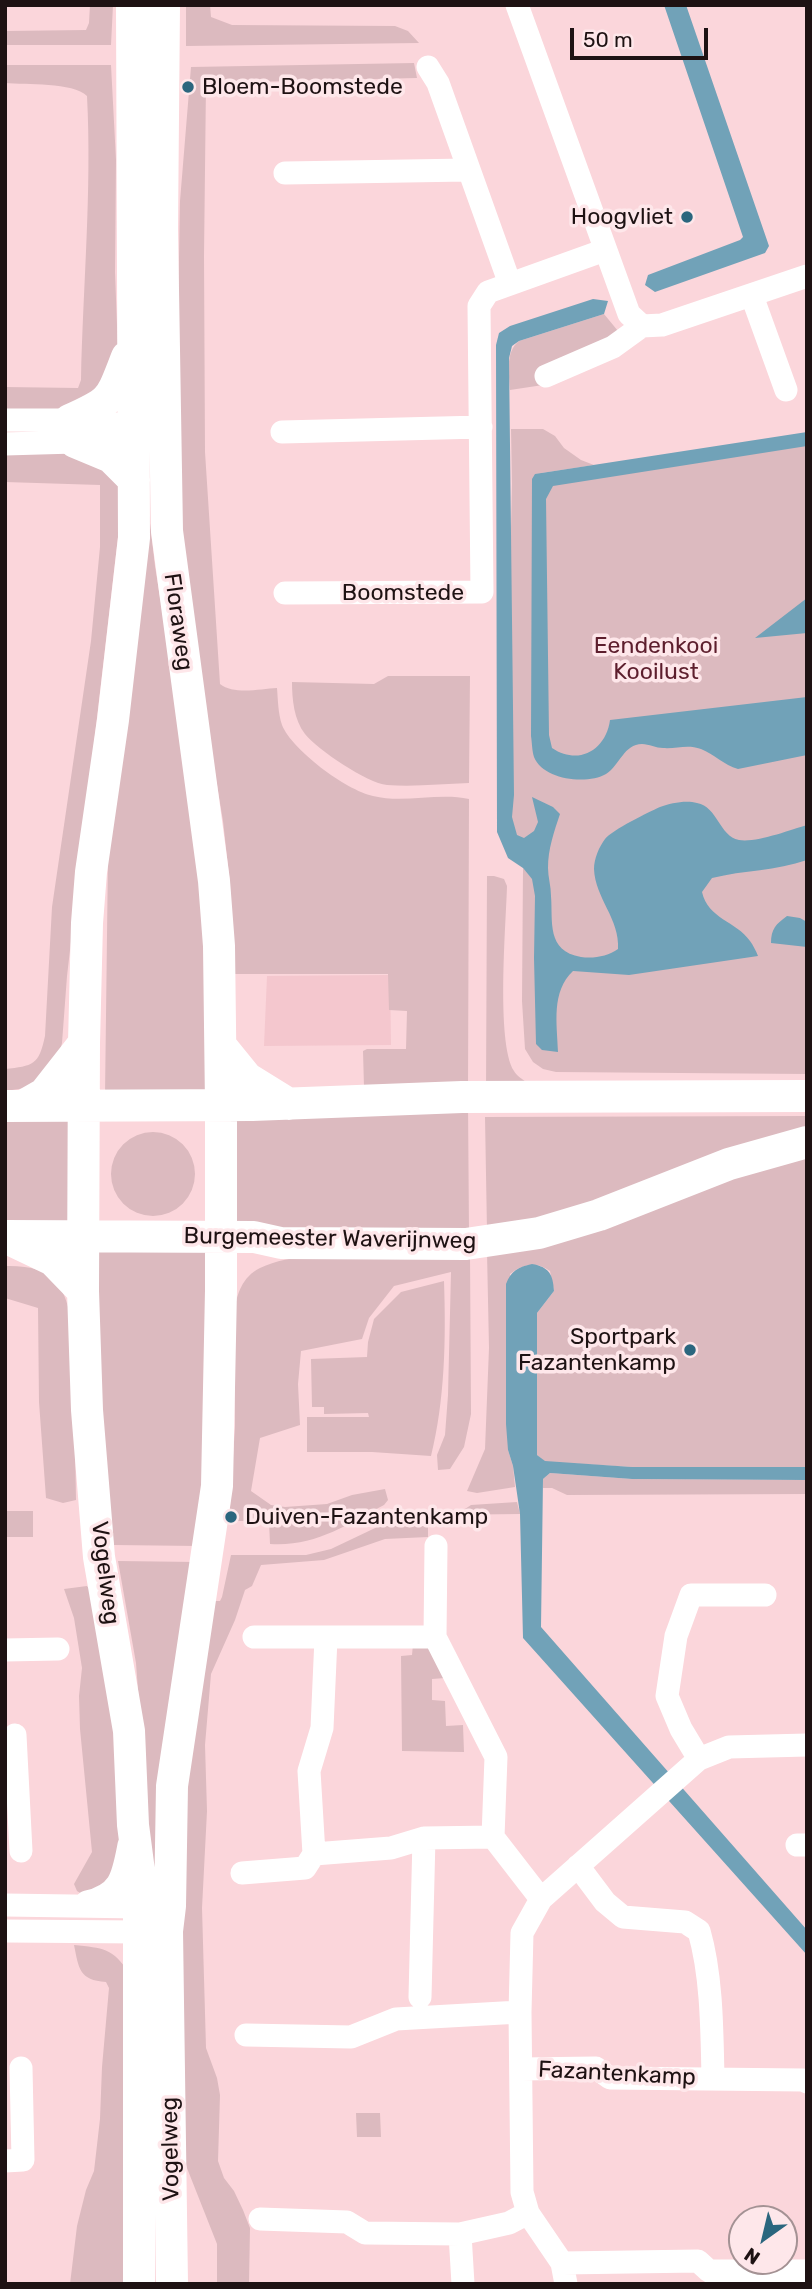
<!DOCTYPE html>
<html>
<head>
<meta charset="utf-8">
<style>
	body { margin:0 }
	#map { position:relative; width:812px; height:2289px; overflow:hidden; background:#fbd6db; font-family:Rubik,sans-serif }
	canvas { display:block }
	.frame { position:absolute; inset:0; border:7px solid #1e1213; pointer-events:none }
	.north { position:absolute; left:728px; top:2205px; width:70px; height:70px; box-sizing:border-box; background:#fee7ea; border:2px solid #a49294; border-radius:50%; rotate:214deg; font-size:19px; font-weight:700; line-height:28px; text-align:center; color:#1e1213 }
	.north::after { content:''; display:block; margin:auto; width:24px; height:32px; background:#2b667e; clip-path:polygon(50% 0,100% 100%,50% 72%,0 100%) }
	.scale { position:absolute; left:570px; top:28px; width:138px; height:32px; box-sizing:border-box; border:4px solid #1e1213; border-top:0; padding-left:9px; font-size:21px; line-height:24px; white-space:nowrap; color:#1e1213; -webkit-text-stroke:5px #fee7ea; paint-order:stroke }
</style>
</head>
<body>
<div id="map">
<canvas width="812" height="2289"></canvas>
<div class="frame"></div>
<div class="north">N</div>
<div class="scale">50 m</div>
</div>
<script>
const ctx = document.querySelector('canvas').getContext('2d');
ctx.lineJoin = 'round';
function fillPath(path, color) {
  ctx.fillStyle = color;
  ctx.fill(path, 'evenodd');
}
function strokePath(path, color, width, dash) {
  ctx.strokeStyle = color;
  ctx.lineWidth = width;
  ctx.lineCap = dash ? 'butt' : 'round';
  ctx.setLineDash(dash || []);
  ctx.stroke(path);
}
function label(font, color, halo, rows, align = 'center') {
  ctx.font = font + ' Rubik,sans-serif';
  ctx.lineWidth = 7;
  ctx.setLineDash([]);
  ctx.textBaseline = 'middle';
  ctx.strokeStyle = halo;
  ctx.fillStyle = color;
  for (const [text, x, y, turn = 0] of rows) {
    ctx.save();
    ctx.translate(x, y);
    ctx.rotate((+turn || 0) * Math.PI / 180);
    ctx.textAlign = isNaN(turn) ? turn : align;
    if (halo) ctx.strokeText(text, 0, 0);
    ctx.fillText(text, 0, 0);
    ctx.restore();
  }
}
const built = new Path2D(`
	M390 975 391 1045 264 1046 267 976Z`);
const green = new Path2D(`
	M90 5H113L111 45H5V31L86 30 89 23Z
	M186 5H210L211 17 232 25 395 26 408 31 419 43 186 46Z
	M414 63 417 78 206 83 204 256 205 452 220 684C234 695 260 689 277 688 278 700 278 713 282 725 292 750 346 790 373 796 404 804 438 792 469 799L468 1091 364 1087 363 1051 367 1049H406L407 1011 389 1010 388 974H233L230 884 223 821 181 570 177 372 180 201 191 67Z
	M5 65H111L116 160 115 272 118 352 110 387 56 411H5V387L78 388 81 380C83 285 92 191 87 96 73 82 26 85 5 83Z
	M604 314 618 331 543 385 510 390C509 373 505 352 519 341Z
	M511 429H543L555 436 564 448 581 460 594 465 535 474 807 444V1074L556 1072 543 1069 533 1062 525 1049 522 1001 523 868 532 878 504 834 512 484Z
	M76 452 100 458 123 494 67 976 62 1043 58 1060 33 1087 5 1091V1069C33 1066 39 1065 45 1036L52 907 91 641 100 547V485L5 482V454Z
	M148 506 155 566 177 703 196 798 211 1094 105 1095 108 856Z
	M388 676H470L469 783C442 784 414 787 387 785 367 783 318 750 305 734 294 720 292 699 292 682L374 684Z
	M487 876H494L504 879 507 886C506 924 496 1042 514 1071 516 1075 522 1079 526 1082L486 1091Z
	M468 1103 469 1233 230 1232 231 1118Z
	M75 1116 76 1226H5V1117Z
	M807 1116V1130L614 1198 487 1231 485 1117Z
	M111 1174a42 42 0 1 1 84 0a42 42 0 1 1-84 0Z
	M807 1149V1467H632L545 1462 537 1455V1313L554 1291 550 1271C536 1261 523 1264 510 1274L508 1450 513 1466 515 1487 477 1493 467 1491 485 1449 489 1348 487 1252Z
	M94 1243 205 1244V1328L208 1394 198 1546 114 1545 109 1517 104 1464Z
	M470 1254 471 1414 464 1447 450 1469 438 1470 437 1455 445 1435 448 1395 451 1272 394 1286 369 1318 362 1339 301 1351 298 1384 300 1425 260 1438 251 1491 271 1505 285 1507 327 1504 352 1495 385 1489 388 1500 384 1505C346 1525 315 1547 270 1544L269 1521H237L230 1508 235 1426 234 1312C237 1294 242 1277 260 1268 291 1253 333 1256 367 1255 401 1255 435 1255 470 1254Z
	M5 1266C55 1265 65 1284 73 1329L76 1500 63 1503 46 1498 39 1402 38 1308 5 1298Z
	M444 1281C446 1339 445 1400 431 1456L372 1452H307V1417H369L368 1413 324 1414V1407H312L311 1359 367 1357 368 1342 374 1319 401 1292Z
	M550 1473 632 1479 807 1480V1494L567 1495 552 1488H543V1479Z
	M517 1502 520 1514 437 1515V1511L465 1509 471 1505Z
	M413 1510 428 1513V1537L385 1539 324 1560 261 1565 252 1586 245 1590 235 1620 211 1674 205 1745 207 1811 202 1908 206 2048 217 2078 220 2095 218 2161 224 2178 234 2191 243 2210 250 2228 249 2284H217V2244L183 2158 181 1938 183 1811 215 1601H220L222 1597 231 1555H306L331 1549Z
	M5 1511H33V1537H5Z
	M118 1561 196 1562 154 1905 136 1663Z
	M87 1586 91 1591 114 1701 122 1870 88 1898 77 1891 74 1884 92 1852 80 1729 79 1696 82 1668 74 1618 64 1589Z
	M427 1643 445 1678 432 1679V1700L445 1701 446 1726 463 1725 464 1752 402 1751 401 1656 412 1655 413 1644Z
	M74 1945C103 1948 113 1948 129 1973V2284H70L77 2226 86 2190 94 2171 100 2119 102 2067 109 1988 106 1982C79 1980 79 1969 74 1945Z
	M356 2113H380L381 2137H357Z`);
const water = new Path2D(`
	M664 5H686L769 246 765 253 655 292 645 285 648 275 740 240 743 237Z
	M593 299 608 301 604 314 519 341 512 346 509 358 514 795 512 817 517 835 524 838 534 831 538 822 532 797 553 807 560 814C554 832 548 849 548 868 548 877 551 886 551 896 553 921 546 951 581 957 594 959 608 956 618 949 620 919 595 898 594 869 594 859 599 847 605 839 612 830 649 812 660 807 671 803 686 800 697 803 718 807 719 836 739 840 756 843 790 830 807 825V860C776 871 744 870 712 878L702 892C708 919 736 921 750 941 753 945 756 951 758 956L629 975 573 971C551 992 557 1023 558 1052L542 1050 536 1044 534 958 535 896 532 879 523 868 508 858 497 832 496 345 499 333 510 326Z
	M807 432V446L553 486 546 499 549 735 552 748C579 766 606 750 610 720L807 697V755L738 769C724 765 714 754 701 749 687 744 677 749 663 748 656 748 649 744 642 744 624 744 620 765 606 774 587 785 543 780 534 757 532 751 532 742 531 736L532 479 535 474Z
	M807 598V633L755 638Z
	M787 916 800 918 807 922V947L771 943C771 929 776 924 787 916Z
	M532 1264C549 1267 553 1274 554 1291L537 1313V1455L545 1461 632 1467H807V1480L632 1479 550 1473 543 1479 541 1627 807 1930V1955L523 1638 520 1514 513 1466 508 1450 506 1424V1284C511 1271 518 1267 532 1264Z`);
const street = new Path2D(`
	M517 5 629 314 642 326 662 325 807 276
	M428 67 438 83 510 284
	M285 173 467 170
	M752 296 786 390
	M546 376 613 347 642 326
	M5 420H70L138 426
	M282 432 481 427
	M5 444 75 442 148 434
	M285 593 482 592 479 306 488 292 605 250
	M436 1546 435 1637 496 1757 493 1837
	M254 1637H435
	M5 1650 58 1649
	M15 1735 21 1851
	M699 1759 681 1729 667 1696 676 1636 691 1595H765
	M797 1845H807
	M314 1854 391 1848 424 1838 493 1837 541 1899
	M578 1866 605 1902 623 1917 685 1922 699 1931C712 1976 712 2032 713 2079
	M242 1873 305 1868 314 1854 309 1771 322 1728 326 1638
	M87 1902C121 1894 123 1876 129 1845
	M5 1905 140 1907
	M5 1931 141 1932
	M420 1997 424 1838
	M246 2035 351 2037 396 2019 520 2012
	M521 2069 596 2068 610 2078 803 2080 807 2082
	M5 2161 23 2160 21 2068
	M260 2219 347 2222 365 2233 460 2234 509 2223 528 2213
	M460 2234 463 2284
	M562 2263 698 2261 709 2271H807
	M566 2284 562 2263 528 2213 522 2192 520 2012 522 1933 541 1899 699 1759 729 1747 807 1745`);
const secondary = new Path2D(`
	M132 5 134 538 113 720 91 872 87 923 84 1043 83 1291 87 1410 99 1557 129 1731 133 1825 139 1871V2284
	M164 5 162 229 167 531 214 881 219 946 221 1105V1290L217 1486 172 1786 170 1906 167 1931 172 2284
	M70 420C113 401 110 400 127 357
	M75 442 111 457 134 480
	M221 1046 247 1078 289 1104
	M5 1106 252 1105 462 1097 807 1096
	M23 1106 44 1094 84 1043
	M5 1236 254 1237 281 1243 466 1244 539 1233 599 1215 729 1164 807 1142
	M11 1240 53 1260 83 1291`);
const markers = [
	[188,87,7,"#2b667e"],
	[687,217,7,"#2b667e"],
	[690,1350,7,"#2b667e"],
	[231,1517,7,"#2b667e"]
];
const poiNames = [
	["Bloem-Boomstede",202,87],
	["Hoogvliet",673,217,"right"],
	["Sportpark",676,1337,"right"],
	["Fazantenkamp",676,1363,"right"],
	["Duiven-Fazantenkamp",245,1517]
];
const streetNames = [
	["Boomstede",403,593],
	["Floraweg",178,622,82],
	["Burgemeester Waverijnweg",330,1239,1],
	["Vogelweg",105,1573,83],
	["Fazantenkamp",617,2074,3],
	["Vogelweg",171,2149,-91]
];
const parkNames = [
	["Eendenkooi",656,646],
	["Kooilust",656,672]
];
fillPath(built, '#f4c7ce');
fillPath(green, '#dcbabf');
fillPath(water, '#71a2b8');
strokePath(street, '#fff', 23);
strokePath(secondary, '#fff', 32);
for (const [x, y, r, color] of markers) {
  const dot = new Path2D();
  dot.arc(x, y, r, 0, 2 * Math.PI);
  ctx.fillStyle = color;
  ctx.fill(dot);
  strokePath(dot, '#fee7ea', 2.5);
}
label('23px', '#1e1213', '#fee7ea', poiNames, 'left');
label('23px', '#1e1213', '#fee7ea', streetNames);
label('23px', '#5d1e2d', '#fee7ea', parkNames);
</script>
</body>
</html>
